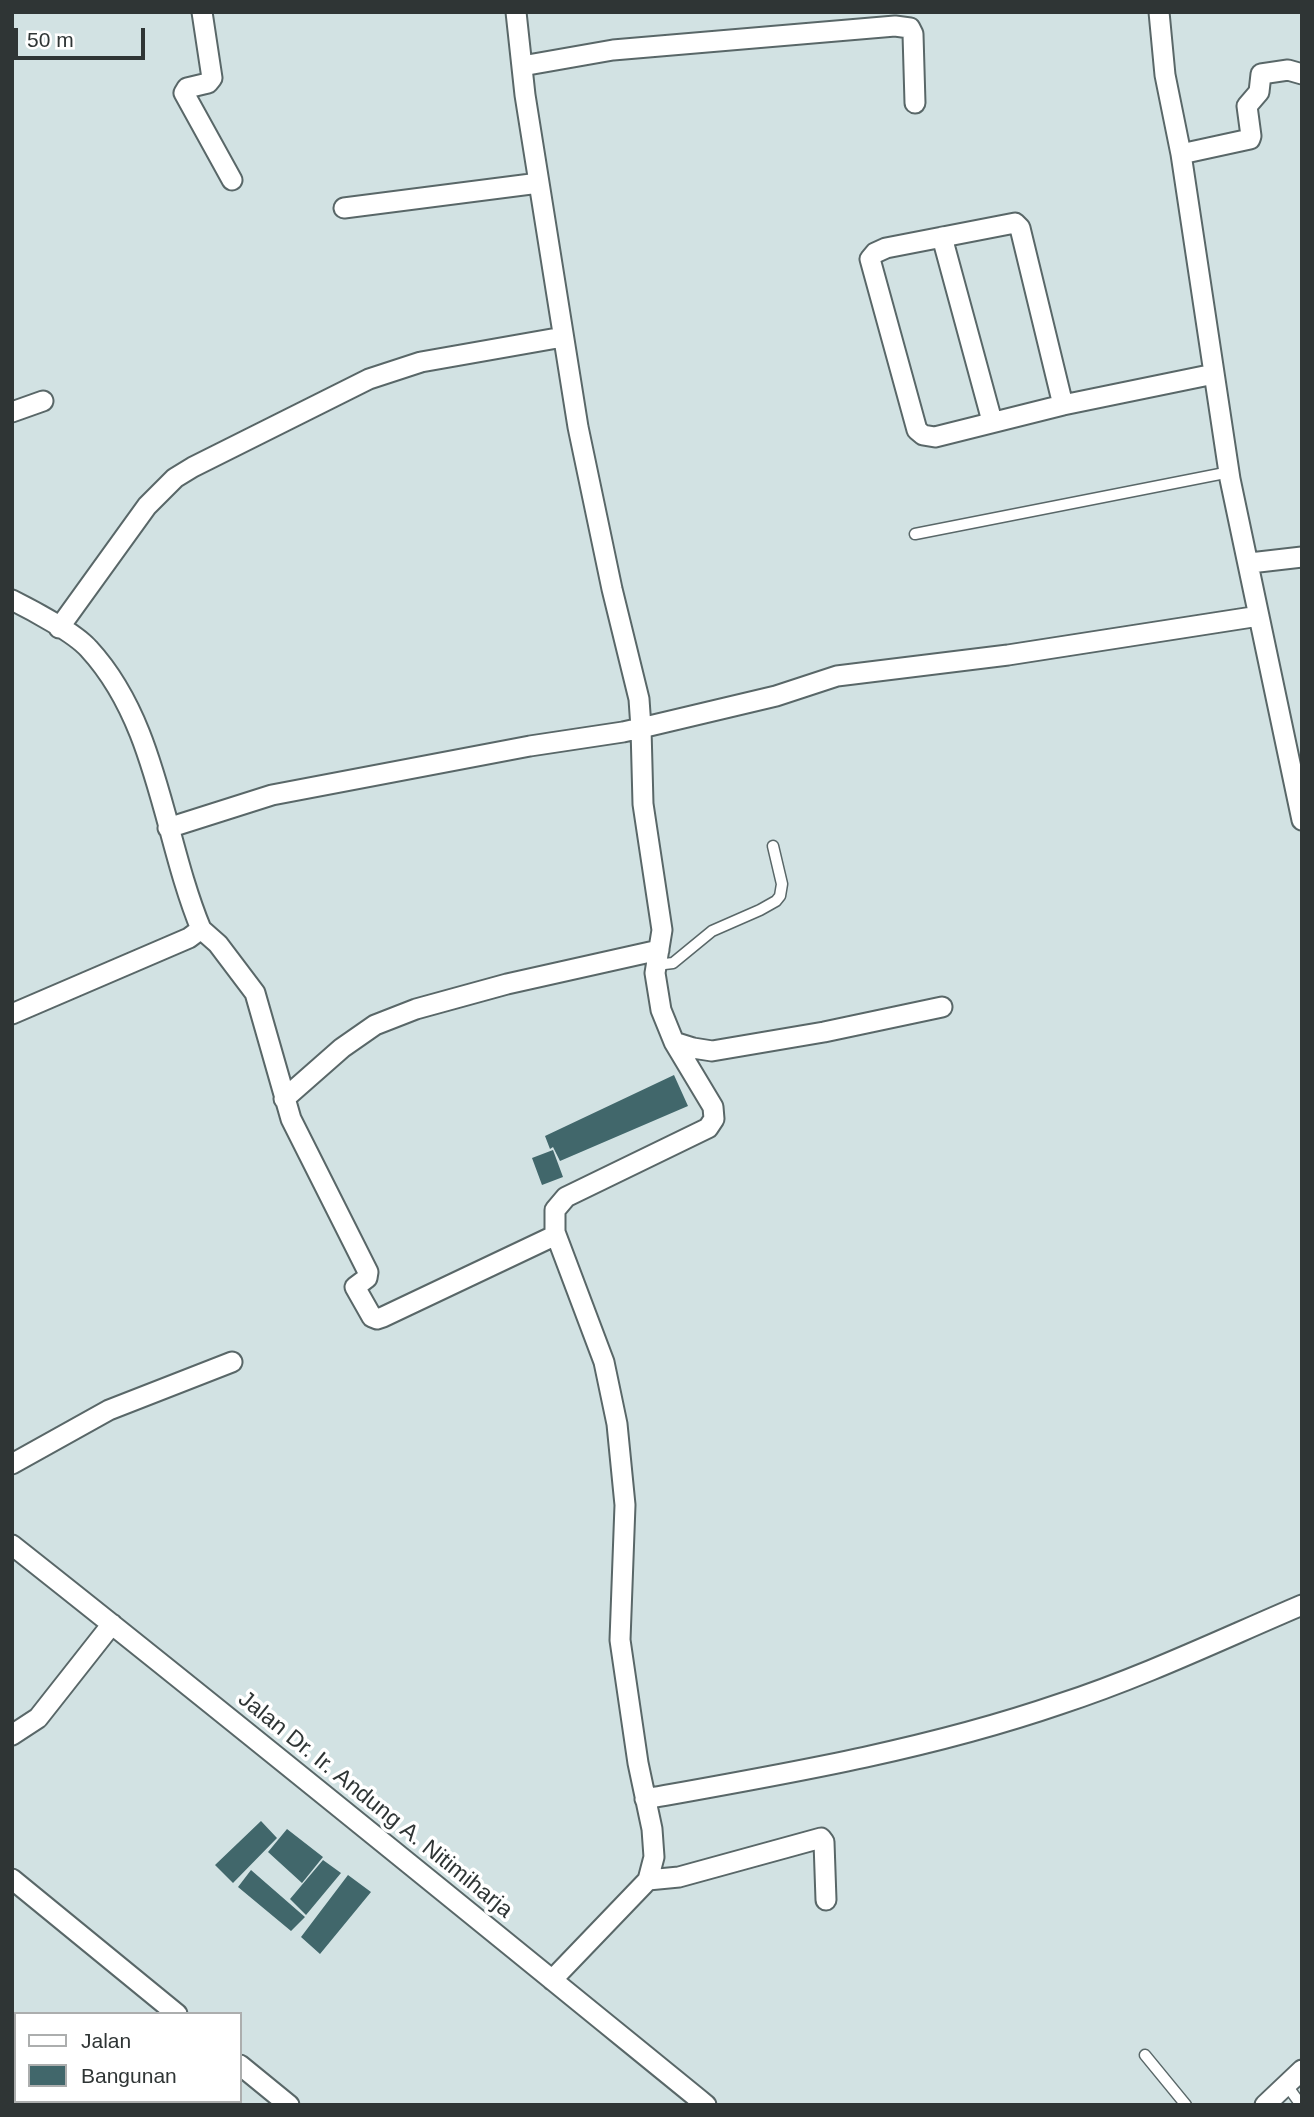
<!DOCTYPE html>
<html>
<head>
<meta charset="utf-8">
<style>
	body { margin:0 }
	#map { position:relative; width:1314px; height:2117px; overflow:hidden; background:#d2e2e3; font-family:Helvetica,sans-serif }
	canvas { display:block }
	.frame { position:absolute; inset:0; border:14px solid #2f3535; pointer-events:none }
	.legend { position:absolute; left:14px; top:2012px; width:228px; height:91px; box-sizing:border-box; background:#fff; border:2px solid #acaeae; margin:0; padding:9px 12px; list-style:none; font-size:21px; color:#2f3535 }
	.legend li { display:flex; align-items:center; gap:14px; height:35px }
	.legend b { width:35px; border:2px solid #acaeae }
	.scale { position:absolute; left:14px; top:28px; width:131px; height:32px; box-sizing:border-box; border:4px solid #2f3535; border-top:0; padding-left:9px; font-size:21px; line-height:24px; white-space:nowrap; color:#2f3535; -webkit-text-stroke:5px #fff; paint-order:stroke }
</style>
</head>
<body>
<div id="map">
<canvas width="1314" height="2117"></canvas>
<div class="frame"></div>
<ul class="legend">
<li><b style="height:9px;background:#fff"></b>Jalan</li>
<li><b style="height:19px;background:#41676b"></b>Bangunan</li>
</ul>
<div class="scale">50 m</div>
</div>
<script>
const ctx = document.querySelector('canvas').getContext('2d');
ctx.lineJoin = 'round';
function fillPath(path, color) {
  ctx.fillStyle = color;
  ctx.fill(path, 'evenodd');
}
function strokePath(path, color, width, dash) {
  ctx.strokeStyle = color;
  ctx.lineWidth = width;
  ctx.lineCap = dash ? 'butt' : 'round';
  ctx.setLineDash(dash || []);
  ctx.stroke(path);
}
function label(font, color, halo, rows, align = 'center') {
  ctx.font = font + ' Helvetica,sans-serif';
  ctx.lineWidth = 7;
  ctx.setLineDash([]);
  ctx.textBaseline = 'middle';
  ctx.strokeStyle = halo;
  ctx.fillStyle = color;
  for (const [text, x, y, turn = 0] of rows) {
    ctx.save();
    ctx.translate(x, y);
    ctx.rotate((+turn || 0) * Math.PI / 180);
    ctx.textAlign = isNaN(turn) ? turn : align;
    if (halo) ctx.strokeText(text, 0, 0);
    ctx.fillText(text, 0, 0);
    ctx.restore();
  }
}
const building = new Path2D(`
	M674 1075 688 1106 560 1161 553 1147 550 1149 545 1136Z
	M553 1150 563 1177 542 1185 532 1158Z
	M261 1821 277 1838 233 1883 215 1865Z
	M287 1829 323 1857 302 1883 268 1852Z
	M323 1860 341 1873 306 1915 290 1899Z
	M251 1870 305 1917 291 1931 238 1887Z
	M348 1875 371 1892 320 1954 301 1937Z`);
const lane = new Path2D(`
	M915 534 1230 472
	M656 965 673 963 712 931 760 910 776 901 780 896 782 884 773 846
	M1145 2055 1186 2105
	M1286 2084 1301 2105`);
const street = new Path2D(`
	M202 12 212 78 208 83 187 88 184 93 232 180
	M1159 12 1165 75 1181 154 1230 479 1302 820
	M522 66 613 50 895 26 910 28 913 34 915 103
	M1181 154 1250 139 1251 136 1247 106 1259 92 1261 74 1288 70 1302 74
	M344 208 539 183
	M942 237 992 421
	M1063 405 1020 228 1015 223 886 248 875 253 870 259 917 430 923 435 935 437 1063 405 1214 374
	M12 412 43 401
	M1250 563 1302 557
	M12 600C32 610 75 633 89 649 158 724 163 837 201 929L189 938 12 1014
	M59 628 147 506 175 478 193 467 369 379 421 362 563 337
	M168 828 272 795 530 746 623 732 641 728 639 699 612 589 578 427 525 95 516 12
	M201 929 218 944 255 993 291 1119 368 1272 367 1278 355 1287 372 1317 377 1319 383 1317 556 1235
	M674 1042 693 1048 712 1051 824 1032 942 1007
	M284 1099 342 1048 375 1025 416 1009 507 984 659 950
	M12 1464 109 1410 232 1362
	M12 1545C245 1729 475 1917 706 2105
	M12 1735 38 1718 112 1624
	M645 1799C785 1774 926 1750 1060 1704 1143 1677 1222 1639 1302 1605
	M12 1879 177 2014
	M648 1880 679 1877 821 1838 824 1842 826 1900
	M552 1980 648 1880 654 1857 652 1829 638 1763 620 1640 625 1505 617 1424 604 1362 555 1232V1210L566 1197 708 1128 714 1119 713 1107 674 1042 661 1010 655 973 662 930 643 804 641 728 776 696 837 676 1008 655 1259 616
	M240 2065 289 2105
	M1265 2105 1302 2070`);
const streetNames = [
	["Jalan Dr. Ir. Andung A. Nitimiharja",375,1805,39]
];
fillPath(building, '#41676b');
strokePath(lane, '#596768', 13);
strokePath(street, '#596768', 23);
strokePath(lane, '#fff', 10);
strokePath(street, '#fff', 19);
label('23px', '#2f3535', '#fff', streetNames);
</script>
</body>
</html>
